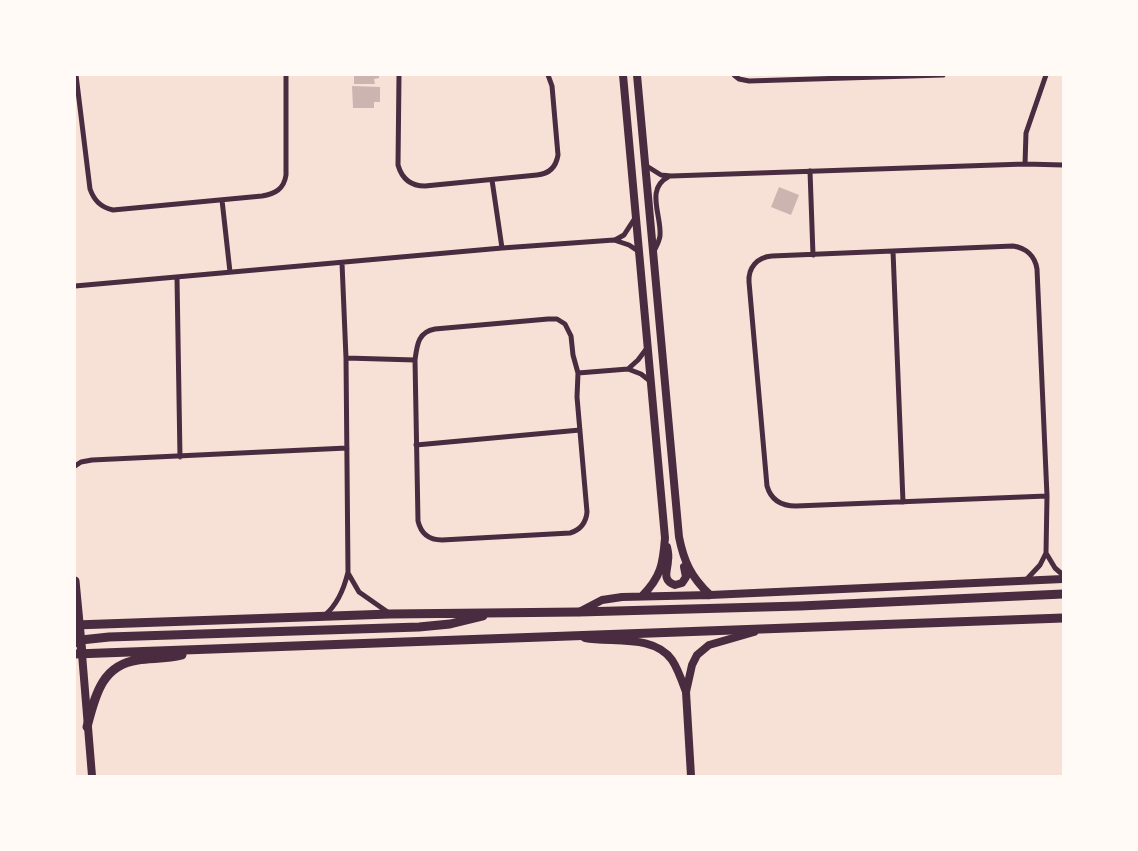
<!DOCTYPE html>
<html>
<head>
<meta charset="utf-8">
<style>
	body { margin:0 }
	#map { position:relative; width:1138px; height:851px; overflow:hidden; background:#f7e1d7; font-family:"PT Sans Narrow",sans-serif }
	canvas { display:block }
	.frame { position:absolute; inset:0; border:76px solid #fffaf5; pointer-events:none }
</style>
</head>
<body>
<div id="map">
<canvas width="1138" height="851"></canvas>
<div class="frame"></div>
</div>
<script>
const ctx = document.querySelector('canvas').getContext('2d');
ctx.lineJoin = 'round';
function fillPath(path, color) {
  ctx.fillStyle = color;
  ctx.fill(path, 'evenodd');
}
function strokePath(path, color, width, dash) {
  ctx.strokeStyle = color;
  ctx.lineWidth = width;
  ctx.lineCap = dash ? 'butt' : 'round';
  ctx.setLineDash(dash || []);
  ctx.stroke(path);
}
const building = new Path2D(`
	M354 75H379V78L374 79 375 84H354Z
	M352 86 380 87V102H374V108H353Z
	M779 187 799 195 791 215 771 207Z`);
const minor = new Path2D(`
	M76 75 90 189C94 200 100 207 113 210L262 196C275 194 284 189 286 175V75
	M399 75 398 165C402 179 411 186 425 186L537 175C549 174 556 167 558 155L552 86 548 75
	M734 75 739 79 749 81 943 75
	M1025 164 1026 133 1046 75
	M645 165 661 175 671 176 1025 164 1063 165
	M810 171 813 255
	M492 180 502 248
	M222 200 230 272
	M615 240 624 235 635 218
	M654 251C656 247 659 242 660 236 662 216 645 189 668 177
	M893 251 903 502
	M177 278 180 457
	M75 286 502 248 614 240 629 245 638 251
	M548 319H557L565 324 571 336 573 355 578 373 577 397 587 512C586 523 580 530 570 533L442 540C430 540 421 534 418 521L415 360C417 345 418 332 435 329Z
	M346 358 415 360
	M628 369 638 360 647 348
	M578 373 628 369 641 374 650 381
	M416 445 580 430
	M75 466 81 462 92 460 347 448
	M1046 553 1055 568 1063 575
	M348 573 359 592 389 613
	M1026 580 1040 565 1046 553 1047 496 1037 269C1035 256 1026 248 1013 246L772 256C757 257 748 268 749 282L767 486C771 500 781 506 796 506L1047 496
	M325 615C338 604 344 589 348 572L346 358 342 263`);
const tertiary = new Path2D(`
	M623 75 665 538C663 564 661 577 642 596
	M637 75 679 537C684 562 691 577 710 595
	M667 547C668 551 669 555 668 560 668 570 661 580 675 585L682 583 686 577 684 567
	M579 612 602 600 622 597 710 595 1063 579
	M585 638C612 643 654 634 672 660 678 669 682 681 686 692
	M82 654 92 776
	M691 776 686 692 692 665 697 655 709 645 754 632`);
const secondary = new Path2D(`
	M75 581 82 654`);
const primary = new Path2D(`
	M75 625 390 614 579 612 800 606 1063 594
	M75 643 81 640 109 637 419 627 450 624 483 616
	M75 654 1063 618
	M87 727C95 697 101 665 138 660 153 658 167 659 182 655`);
fillPath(building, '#ccb4b1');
strokePath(minor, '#4a2c40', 5);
strokePath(tertiary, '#4a2c40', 8);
strokePath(secondary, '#4a2c40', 9);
strokePath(primary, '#4a2c40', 9);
</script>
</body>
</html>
